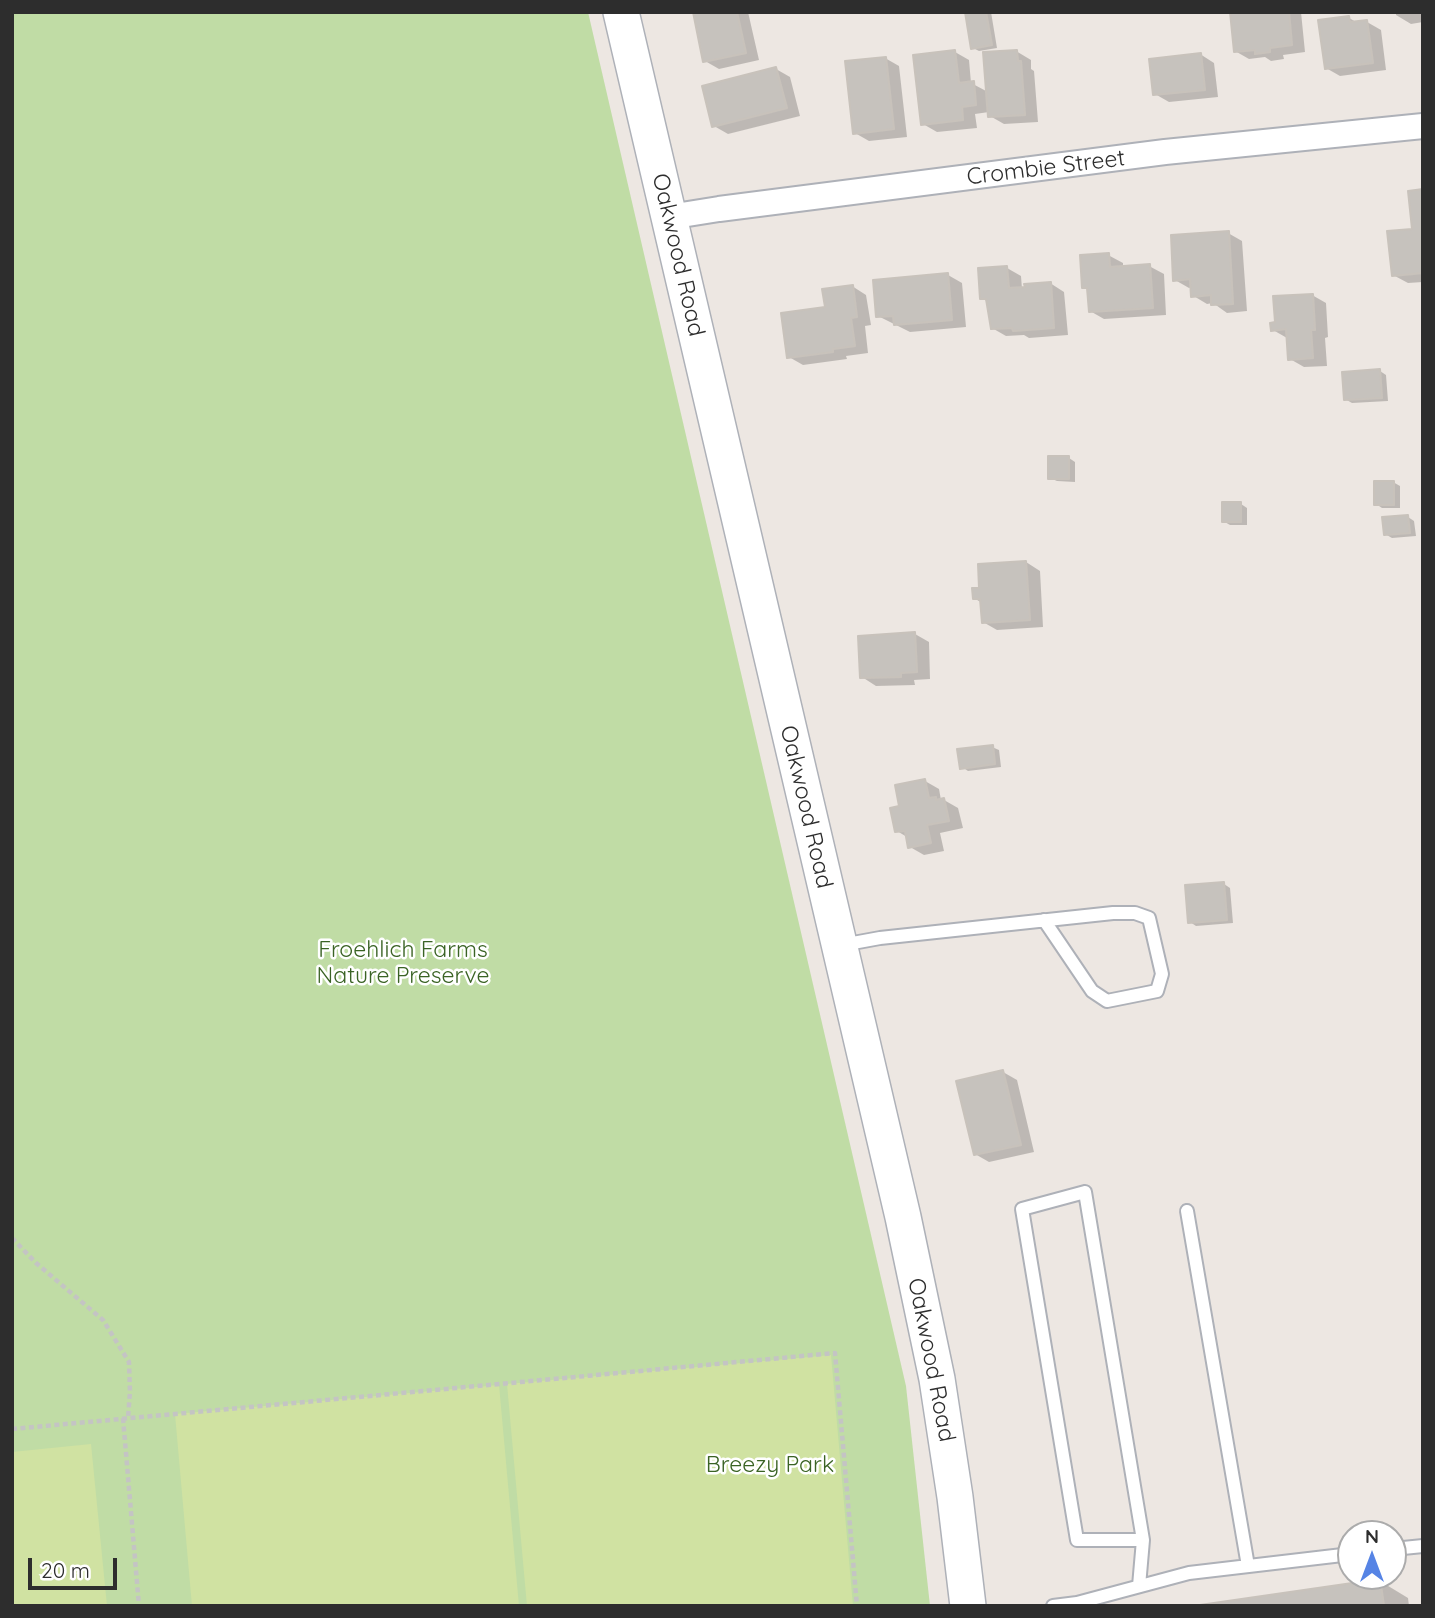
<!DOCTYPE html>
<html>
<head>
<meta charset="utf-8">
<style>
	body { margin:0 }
	#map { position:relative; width:1435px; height:1618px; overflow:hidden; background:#ede7e2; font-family:Quicksand,sans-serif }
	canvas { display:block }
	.frame { position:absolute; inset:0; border:14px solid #2d2d2d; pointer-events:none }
	.north { position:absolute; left:1337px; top:1520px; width:70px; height:70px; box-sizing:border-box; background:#fff; border:2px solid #ababab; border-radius:50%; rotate:0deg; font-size:19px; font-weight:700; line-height:28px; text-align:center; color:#2d2d2d }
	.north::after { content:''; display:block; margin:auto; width:24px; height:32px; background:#5684e5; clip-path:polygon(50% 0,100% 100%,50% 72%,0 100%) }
	.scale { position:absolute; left:28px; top:1558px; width:89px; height:32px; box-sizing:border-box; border:4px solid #2d2d2d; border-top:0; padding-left:9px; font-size:21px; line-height:24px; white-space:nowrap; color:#2d2d2d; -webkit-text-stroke:5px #fff; paint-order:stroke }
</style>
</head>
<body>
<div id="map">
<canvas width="1435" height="1618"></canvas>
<div class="frame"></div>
<div class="north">N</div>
<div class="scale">20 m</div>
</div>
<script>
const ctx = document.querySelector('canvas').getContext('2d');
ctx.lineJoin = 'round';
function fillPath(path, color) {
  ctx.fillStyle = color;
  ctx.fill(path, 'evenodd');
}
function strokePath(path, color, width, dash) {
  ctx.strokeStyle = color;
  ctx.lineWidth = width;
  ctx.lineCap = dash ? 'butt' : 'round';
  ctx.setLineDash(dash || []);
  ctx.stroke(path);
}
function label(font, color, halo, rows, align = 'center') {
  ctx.font = font + ' Quicksand,sans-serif';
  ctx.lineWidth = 5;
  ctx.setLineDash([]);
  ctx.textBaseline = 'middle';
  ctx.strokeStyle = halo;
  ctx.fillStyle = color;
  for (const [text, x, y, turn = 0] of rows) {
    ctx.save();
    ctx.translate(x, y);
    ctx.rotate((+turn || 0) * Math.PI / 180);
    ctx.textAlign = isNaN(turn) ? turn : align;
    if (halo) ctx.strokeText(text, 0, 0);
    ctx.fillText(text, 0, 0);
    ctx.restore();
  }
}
const green = new Path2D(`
	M12 12H588L906 1386 930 1606H12Z`);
const pitch = new Path2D(`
	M831 1355 853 1606H527L507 1384Z
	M499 1385 519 1606H192L175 1414Z
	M91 1444 107 1606H12V1452Z`);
const shadow = new Path2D(`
	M694 12H748L759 60 719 69 705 61Z
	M967 12H991L997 48 979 51 973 48Z
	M1231 12H1301L1305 52 1283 55 1284 59 1271 61 1265 57 1249 59 1235 51Z
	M1396 12H1423V22L1411 24 1396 15Z
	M1349 18 1358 23 1367 22 1381 30 1386 70 1340 76 1326 68Z
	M1016 51 1031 60V69L1034 71 1038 122 1004 124 990 116 989 112 975 114 977 128 937 132 923 124 955 52 969 60 971 83 988 92Z
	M1200 54 1214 63 1218 97 1169 102 1155 94Z
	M885 58 899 66 907 137 869 141 855 133Z
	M776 69 790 77 800 116 728 134 714 126Z
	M1423 191V282L1408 283 1393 275 1414 230Z
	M1228 233 1242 241 1247 311 1227 313 1213 303 1207 304 1192 295V287L1189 288 1175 280Z
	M1108 255 1123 263V268L1149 266 1164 274 1166 315 1104 319 1090 311 1089 290 1084 287Z
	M1007 268 1021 276 1022 289 1050 283 1064 292 1068 335 1029 338 1024 335 1006 336 992 328 988 302 982 298Z
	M948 275 962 283 966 327 910 332 878 316Z
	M852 286 866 295 871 325 865 326 868 353 846 356 847 359 803 365 789 357 827 309Z
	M1312 295 1326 303 1328 337 1325 338 1327 366 1304 367 1290 359 1287 338 1273 330Z
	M1380 371 1386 375 1388 401 1352 403 1345 399Z
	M1069 458 1075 462V482L1057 481 1050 478Z
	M1393 482 1400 486V508H1382L1376 504Z
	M1241 504 1247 508V525H1230L1223 521Z
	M1408 517 1414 521 1416 536 1392 538 1385 534Z
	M1026 562 1040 571 1043 627 997 630 983 622 982 603 974 598 981 590Z
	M915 634 929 642 930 679 914 680 915 685 876 686 862 677Z
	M992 747 999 750 1001 767 968 771 962 767Z
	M925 781 939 789 941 800H944L958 808 963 828 940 833 944 851 924 855 910 847 907 837 897 831 901 807Z
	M1224 884 1230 888 1233 923 1196 926 1190 922Z
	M1003 1072 1017 1080 1034 1152 989 1162 975 1154Z
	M1380 1581 1408 1598 1409 1606H1206Z`);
const building = new Path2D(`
	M693 12H737L746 53 703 62Z
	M965 12H986L992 45 971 49Z
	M1230 12H1289L1292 45 1270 48V52L1255 54V50L1234 52Z
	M1349 16 1350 22 1367 20 1373 63 1325 69 1318 20Z
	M955 50 959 83 974 81 976 105 962 107 963 120 921 125 913 55Z
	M1017 50 1018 61H1021L1025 115 988 117 983 52Z
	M1201 53 1205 90 1153 95 1149 59Z
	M886 57 894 129 853 134 845 61Z
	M776 67 787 108 712 127 702 86Z
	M1423 189V273L1392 276 1387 231 1412 229 1408 191Z
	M1229 231 1233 304 1211 305V295L1191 297 1190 279 1173 281 1171 235Z
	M1109 253 1110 267 1150 264 1153 308 1089 312 1087 288H1082L1080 255Z
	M1007 266 1009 288 1025 287 1024 284 1051 282 1054 328 1013 331 1012 328 991 329 986 299H980L978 268Z
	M948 273 952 320 894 325 893 316 876 317 873 280Z
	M853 285 857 317 851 318 855 346 833 349V352L787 358 781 313 825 307 822 289Z
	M1313 294 1315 330H1311L1313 358 1288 360 1286 329 1271 331 1270 323 1275 322 1273 296Z
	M1380 369 1382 398 1344 400 1342 372Z
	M1048 456H1069V479H1048Z
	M1374 481H1394V505H1374Z
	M1222 502H1241V522H1222Z
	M1408 515 1410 533 1384 535 1382 517Z
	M1026 561 1030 620 982 623 980 599H973L972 588H979L978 564Z
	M915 632 917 672 901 673V677L860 678 858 636Z
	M993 745 995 764 960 769 957 749Z
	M925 779 929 798 936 797V800L944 798 949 821 927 825 931 843 908 848 905 831 895 832 890 808 899 806 895 785Z
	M1224 882 1227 920 1188 923 1185 885Z
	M1003 1070 1021 1145 974 1155 956 1081Z
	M1380 1579 1384 1606H1193Z`);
const path = new Path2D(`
	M12 1238 36 1263 103 1320 129 1362 130 1392 128 1418
	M123 1418 139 1606
	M12 1429 835 1353 857 1606`);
const lane = new Path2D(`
	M842 945 880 938 1113 913H1135L1149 918 1162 974 1157 991 1107 1001 1092 991 1044 920
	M1187 1211 1248 1566
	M1393 1549 1423 1546
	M1139 1586 1143 1540 1085 1192 1022 1209 1077 1540H1143
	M1053 1606 1077 1603
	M1077 1606V1603L1189 1573 1351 1554`);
const street = new Path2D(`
	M669 217 719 209 1165 152 1423 126`);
const secondary = new Path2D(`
	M621 12 903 1217 937 1379 955 1497 968 1606`);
const streetNames = [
	["Crombie Street",1046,168,-7],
	["Oakwood Road",678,255,77],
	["Oakwood Road",806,807,77],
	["Oakwood Road",931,1360,79]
];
const parkNames = [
	["Froehlich Farms",403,950],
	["Nature Preserve",403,976],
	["Breezy Park",770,1465]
];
fillPath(green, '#c0dca5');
fillPath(pitch, '#d0e2a2');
fillPath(shadow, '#0003');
fillPath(building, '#c6c2bd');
strokePath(building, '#c8c2bb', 2);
strokePath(lane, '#aeb1b8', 16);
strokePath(street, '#aeb1b8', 28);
strokePath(secondary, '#aeb1b8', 38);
strokePath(path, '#c4c4c4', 4.5, [5, 3.5]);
strokePath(lane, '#fff', 12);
strokePath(street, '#fff', 24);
strokePath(secondary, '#fff', 35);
label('23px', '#2d2d2d', '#fff', streetNames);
label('23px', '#3a6324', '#fff', parkNames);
</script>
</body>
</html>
